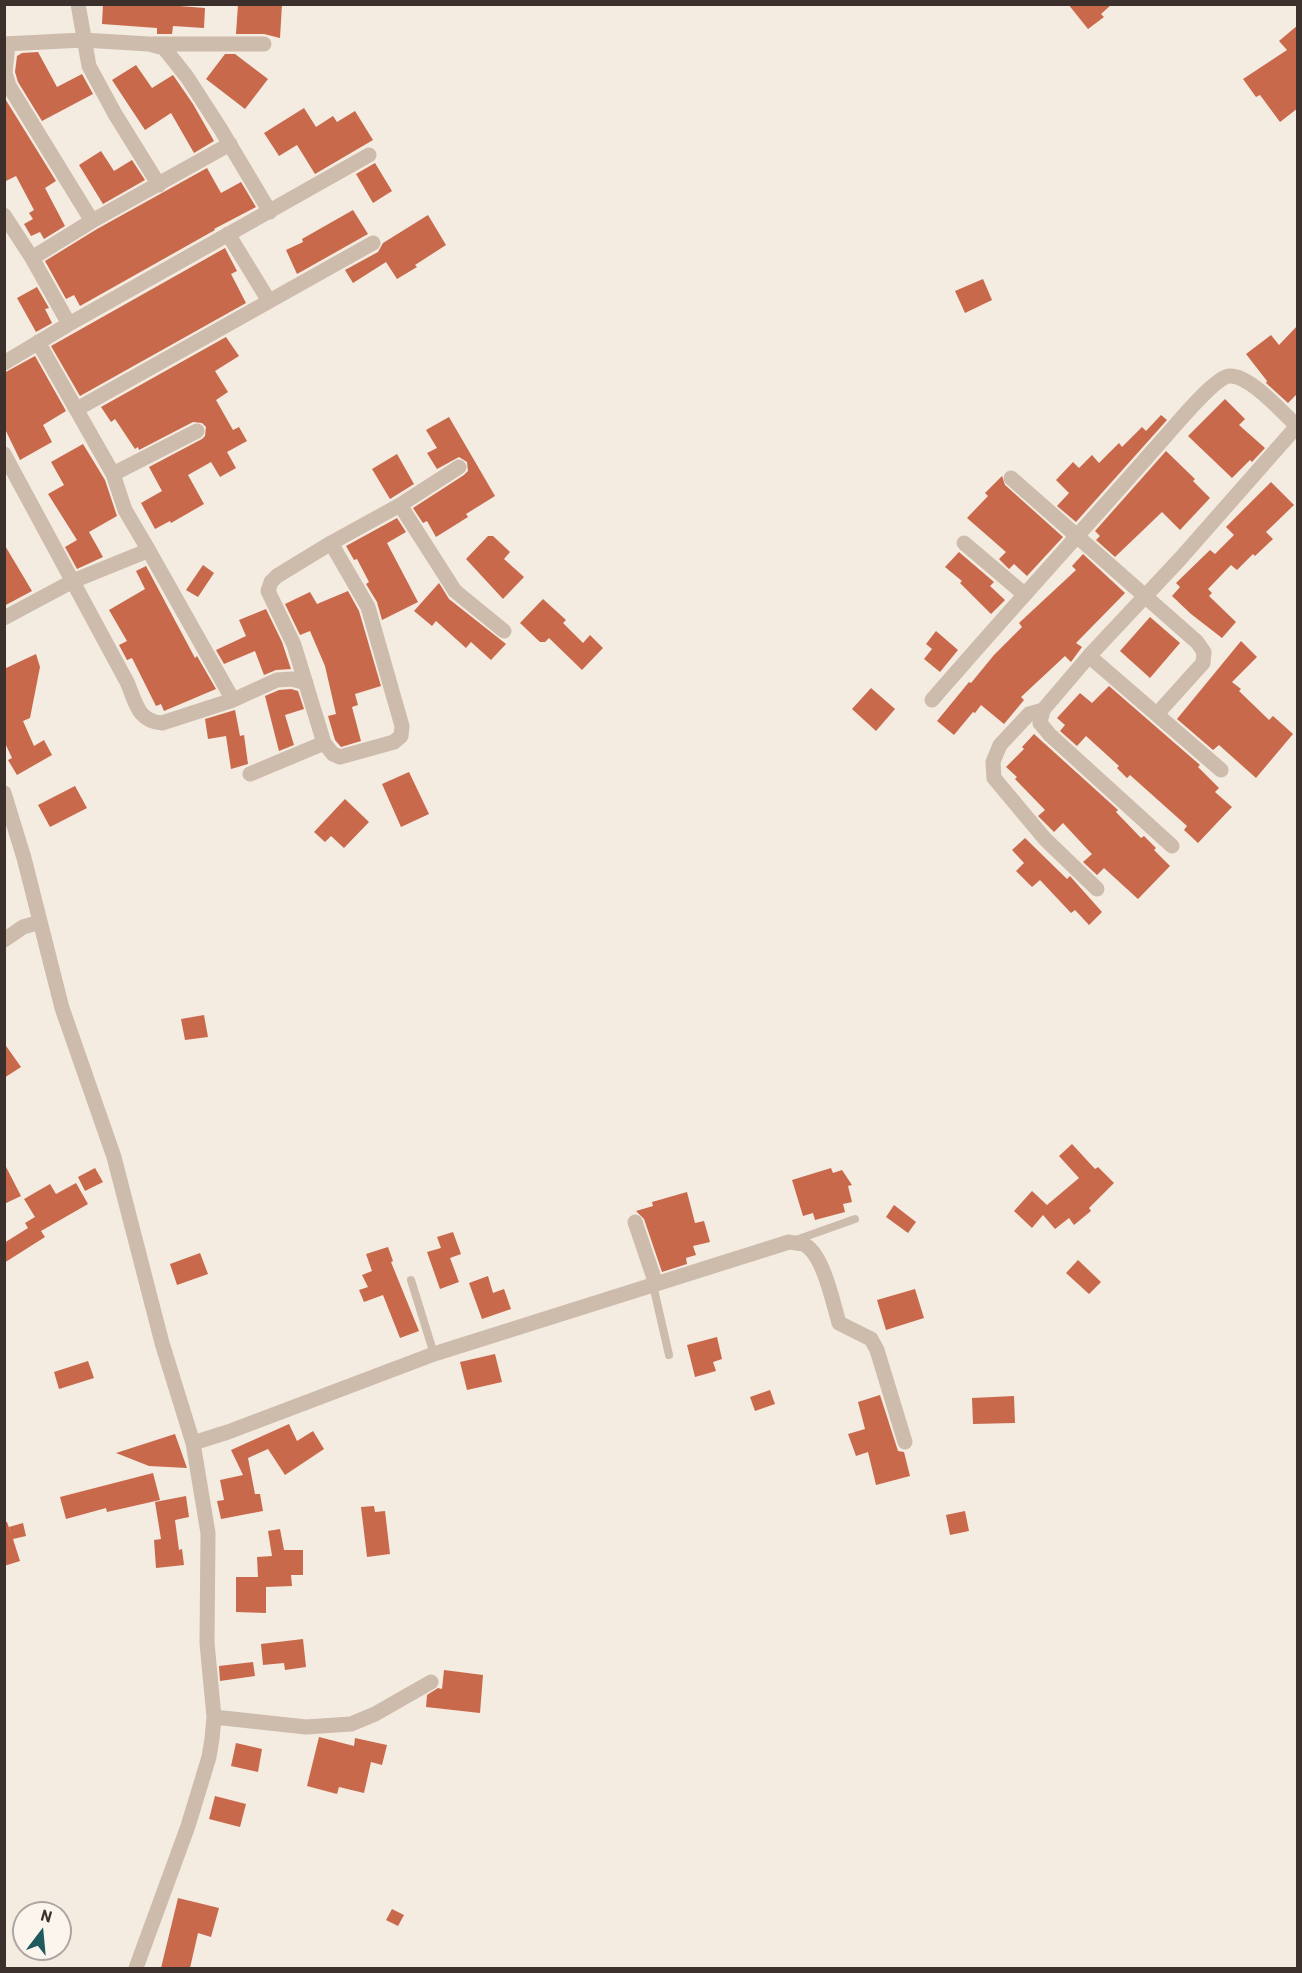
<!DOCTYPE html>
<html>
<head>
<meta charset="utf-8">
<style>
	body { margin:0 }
	#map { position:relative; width:1302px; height:1973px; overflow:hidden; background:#f4ebe1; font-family:Barlow,sans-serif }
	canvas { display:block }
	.frame { position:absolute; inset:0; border:6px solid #3b302b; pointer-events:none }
	.north { position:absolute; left:12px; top:1901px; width:60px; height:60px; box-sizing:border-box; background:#fbf5ee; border:2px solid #aea6a0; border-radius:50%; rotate:16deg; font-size:16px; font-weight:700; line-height:24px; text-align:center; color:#3b302b }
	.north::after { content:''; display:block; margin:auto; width:21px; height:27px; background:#1f5a5e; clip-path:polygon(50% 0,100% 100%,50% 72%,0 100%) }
</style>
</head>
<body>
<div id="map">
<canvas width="1302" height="1973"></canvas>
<div class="frame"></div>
<div class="north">N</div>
</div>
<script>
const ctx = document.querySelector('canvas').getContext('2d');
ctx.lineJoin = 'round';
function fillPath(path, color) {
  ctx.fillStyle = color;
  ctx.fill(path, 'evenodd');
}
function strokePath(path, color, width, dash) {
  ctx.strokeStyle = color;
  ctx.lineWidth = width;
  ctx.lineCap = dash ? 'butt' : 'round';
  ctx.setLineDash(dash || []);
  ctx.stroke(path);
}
const building = new Path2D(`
	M103 4H154L205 8 204 28 173 26 172 34H157V28L102 24Z
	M238 4H282L280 38 264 34H236Z
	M1068 4H1112L1101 14 1104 17 1088 29Z
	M1298 25V108L1280 122 1260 95 1256 97 1243 79 1287 50 1279 41Z
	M38 52 57 87 82 74 93 94 42 121 18 82 15 72 17 56 22 53Z
	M225 54H235L268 79 245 109 206 79Z
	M136 65 152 88 173 75 193 104 214 141 194 153 171 113 145 130 112 80Z
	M4 97 56 181 45 188 65 226 44 239 40 232 31 236 24 224 33 219 29 213 34 210 16 176 4 182Z
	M304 108 316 127 333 116 337 122 355 111 373 140 315 174 297 145 279 156 264 133Z
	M101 151 114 171 132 160 145 180 103 204 79 165Z
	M375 163 392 191 373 203 356 174Z
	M207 168 221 193 241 182 256 207 214 229 215 230 80 306 74 295 66 299 45 261 97 229Z
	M353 210 368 234 297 274 286 250 303 242 302 239Z
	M428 215 446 245 415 265 417 267 397 279 386 262 353 283 345 270 378 252 383 243Z
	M225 248 237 271 231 274 246 303 80 396 51 346Z
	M983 279 992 300 965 313 955 291Z
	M37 287 49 308 45 309 52 323 36 332 17 298Z
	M1298 325V393L1288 403 1266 383 1267 381 1246 354 1271 335 1279 345Z
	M226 337 239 356 215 371 228 392 216 400 233 430 239 427 247 441 227 452 236 468 220 477 211 462 188 475 204 504 171 523 170 521 155 529 141 503 162 491 149 467 202 439 205 436 206 427 202 423 193 422 139 450 138 447 135 449 115 419 111 422 101 407Z
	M35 356 66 411 43 425 52 442 20 460 4 427V373Z
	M1225 399 1245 419 1239 425 1265 448 1252 462 1250 460 1232 478 1188 436Z
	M1161 415 1167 420 1076 522 1057 506 1069 493 1056 480 1073 462 1079 468 1092 455 1099 463 1119 443 1122 447 1142 427 1146 431Z
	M449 417 495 496 466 514 468 517 436 537 427 521 423 523 413 508 464 475 468 471 467 462 459 457 437 469 427 453 437 448 426 430Z
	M83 444 105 480 117 516 89 532 103 557 77 569 65 547 77 540 48 494 64 485 51 462Z
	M1166 451 1195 479 1193 481 1210 498 1180 530 1162 512 1115 557 1096 540 1100 536 1095 531Z
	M397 454 414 484 390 499 372 469Z
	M1002 476 1005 485 1063 537 1027 576 1014 564 1009 569 999 559 1006 552 967 518 988 496 985 493Z
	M1271 482 1294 505 1266 532 1273 539 1255 556 1253 554 1237 570 1231 565 1208 589 1212 593 1209 596 1236 622 1222 638 1191 614 1172 596 1180 587 1176 583 1210 550 1215 554 1234 535 1226 527Z
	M397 518 406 532 387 543 418 602 382 620 377 602 366 584 369 582 357 559 354 560 346 546Z
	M488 536H493L510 552 504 559 524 577 503 599 466 559Z
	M4 544 32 591 4 606Z
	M959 552 994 582 990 586 1005 600 991 614 960 583 962 581 945 567Z
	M1083 554 1125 593 1076 643 1082 647 1071 662 1065 656 1021 697 1024 700 1004 724 981 705 975 713 973 712 954 735 937 721 969 682 971 683 994 655 1022 627 1019 623 1076 570 1072 566Z
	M203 565 214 573 198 597 186 590Z
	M146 566 195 658 197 656 216 689 164 711 161 704 156 706 132 658 127 660 119 645 127 641 109 610 145 589 136 571Z
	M439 583 449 599 506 644 491 660 471 642 466 648 436 621 432 626 414 611Z
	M348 591 359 611 381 686 355 694 358 705 352 707 361 741 341 747 335 740 328 716 336 714 325 666 310 631 300 635 285 604 310 592 317 604Z
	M543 599 566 620 563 623 583 643 590 635 603 648 582 670 549 638 545 642H540L520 623Z
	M266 609 282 642 291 669 276 670 264 675 255 651 224 664 216 650 246 636 239 620Z
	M1150 617 1180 643 1150 678 1120 651Z
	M936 631 958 650 940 672 924 659 932 649 926 644Z
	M1241 641 1257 657 1232 682 1241 689 1239 691 1269 720 1273 716 1293 734 1256 778 1219 745 1213 750 1177 719Z
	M36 654 40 667 30 718 23 721 34 746 44 740 52 755 17 775 8 760 12 758 4 741V669Z
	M1109 686 1200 765 1198 767 1219 788 1215 792 1232 807 1198 843 1184 830 1187 826 1130 775 1127 778 1117 768 1119 766 1086 736 1077 746 1060 731 1065 725 1057 718 1080 693 1092 703Z
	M871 688 895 709 876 731 852 709Z
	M291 689 298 691 304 709 285 715 294 745 279 751 265 696 279 690Z
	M235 710 240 736 244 735 248 764 231 769 226 736 208 739 205 719Z
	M1034 734 1118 810 1116 812 1141 838 1144 836 1156 848 1154 850 1170 866 1138 899 1104 868 1097 875 1083 862 1092 854 1089 851 1063 823 1054 832 1038 816 1045 810 1015 779 1017 777 1006 767 1024 749 1022 747Z
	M409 772 429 814 401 827 382 784Z
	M75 786 87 808 50 827 38 805Z
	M345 799 369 822 344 848 331 836 325 842 314 832Z
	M1025 838 1067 879 1070 876 1102 912 1089 925 1075 910 1071 913 1040 880 1032 887 1016 871 1024 863 1012 850Z
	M204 1015 208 1037 185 1040 181 1019Z
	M4 1043 21 1067 4 1078Z
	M1072 1144 1095 1169 1098 1167 1114 1183 1089 1208 1091 1211 1074 1225 1069 1218 1055 1229 1043 1215 1032 1228 1014 1211 1032 1191 1047 1205 1079 1178 1059 1156Z
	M4 1163 21 1196 4 1204Z
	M95 1168 103 1182 85 1191 78 1177Z
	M831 1168 833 1173 842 1170 852 1185 848 1186 852 1202 843 1204 845 1212 815 1220 813 1213 803 1216 792 1180Z
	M76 1183 88 1204 41 1231 45 1237 4 1263V1243L28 1228 25 1223 35 1217 24 1199 50 1184 56 1194Z
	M687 1192 695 1223 704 1221 710 1242 693 1246 696 1255 686 1258 687 1264 662 1272 644 1219 636 1211 653 1206 652 1202Z
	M894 1205 916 1222 908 1233 886 1217Z
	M453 1232 461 1254 450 1258 459 1282 440 1289 427 1252 441 1248 437 1237Z
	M388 1247 393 1261 391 1262 419 1331 400 1338 383 1295 364 1302 359 1290 368 1287 362 1275 372 1271 366 1254Z
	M200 1253 208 1274 177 1285 170 1264Z
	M1078 1260 1101 1282 1089 1294 1066 1273Z
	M488 1276 493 1293 504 1289 511 1309 482 1319 469 1283Z
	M915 1289 924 1318 886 1330 877 1300Z
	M717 1337 722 1359 713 1362 716 1371 695 1377 687 1345Z
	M495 1354 502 1382 467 1390 460 1362Z
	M88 1361 94 1378 59 1389 54 1372Z
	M770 1390 775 1404 755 1411 750 1397Z
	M880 1395 898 1451 904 1452 910 1476 876 1485 868 1452 856 1456 848 1434 865 1429 858 1402Z
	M1014 1396 1015 1423 973 1424 972 1398Z
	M289 1424 297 1441 313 1431 324 1449 285 1475 268 1449 248 1458 255 1494H260L263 1511 221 1519 217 1501 224 1500 220 1480 243 1475 231 1450Z
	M175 1434 187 1468 149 1466 116 1453Z
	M153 1473 160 1500 107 1512 106 1508 66 1519 60 1497Z
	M186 1496 189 1517 175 1520 179 1550 182 1549 184 1565 156 1568 154 1540 161 1539 155 1502Z
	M374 1506 375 1512 385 1511 390 1554 367 1557 361 1507Z
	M965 1511 969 1531 950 1535 946 1515Z
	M4 1522H7L12 1536 9 1527 23 1523 26 1536 13 1539 20 1561 4 1566Z
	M280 1529 284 1550H303V1575H291L292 1586 266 1587V1613L236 1612V1577H258L257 1557 272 1556 268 1531Z
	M303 1639 306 1667 285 1670 284 1663 263 1665 261 1644Z
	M253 1662 255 1676 220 1681 219 1666Z
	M444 1670 483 1675 480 1713 426 1707 427 1695 438 1688 442 1689Z
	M319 1737 354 1746 355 1738 387 1745 382 1765 371 1762 364 1793 339 1787 337 1794 307 1786Z
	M236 1743 262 1749 258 1772 231 1766Z
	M215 1796 246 1804 240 1827 209 1819Z
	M178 1898 219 1908 211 1937 198 1933 190 1968H161Z
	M392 1909 404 1915 398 1926 386 1920Z`);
const service = new Path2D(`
	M796 1240 855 1219
	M411 1280 434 1354
	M653 1285 669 1355`);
const minor = new Path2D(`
	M78 4 89 66 115 114 159 185
	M4 44 83 40 149 44 164 48 187 77 220 128 270 212
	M8 44 5 73 9 86 92 221
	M153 44H264
	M4 215 32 258
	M228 234 269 301
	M69 324 32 258 92 221 230 144
	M4 363 69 324 369 155
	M77 409 373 243
	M4 454 127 682C136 702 137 721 162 723L233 700 277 680 292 679 306 683
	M113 474 197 431
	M1011 478 1197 642 1204 652 1203 663 1157 714
	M400 505 455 591 504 631
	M331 543 277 576 271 582 268 591 294 645 324 743 333 754 340 757 394 742 401 736 402 726 368 607 331 543 400 505 459 467
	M964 543 1024 594
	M145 544 233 700
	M4 618 73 581 142 553 145 549V544L125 510 113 474 38 342
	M1089 656 1221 770
	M932 700C1008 612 1087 526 1164 438 1175 426 1214 378 1229 376 1249 374 1282 412 1297 426
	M1043 710 1029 714 1000 745 993 762 994 778 1045 839 1097 889
	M250 774 324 743
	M4 793 24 858 62 1008 114 1157 162 1343 193 1443 208 1533 207 1643 214 1717 212 1739 209 1757 188 1826 136 1968
	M1172 846 1050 735 1040 723 1043 710 1089 656 1180 559 1298 425
	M4 940 23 927 40 922
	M635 1222 656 1284
	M193 1443 228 1432 434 1354 789 1242C793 1243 799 1243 803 1244 823 1252 833 1303 839 1323L871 1339 877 1350 905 1442
	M214 1717 306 1727 351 1724 375 1714 431 1682`);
fillPath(building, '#c8694b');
strokePath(service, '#cdbbac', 8);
strokePath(minor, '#cdbbac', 15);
</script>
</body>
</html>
